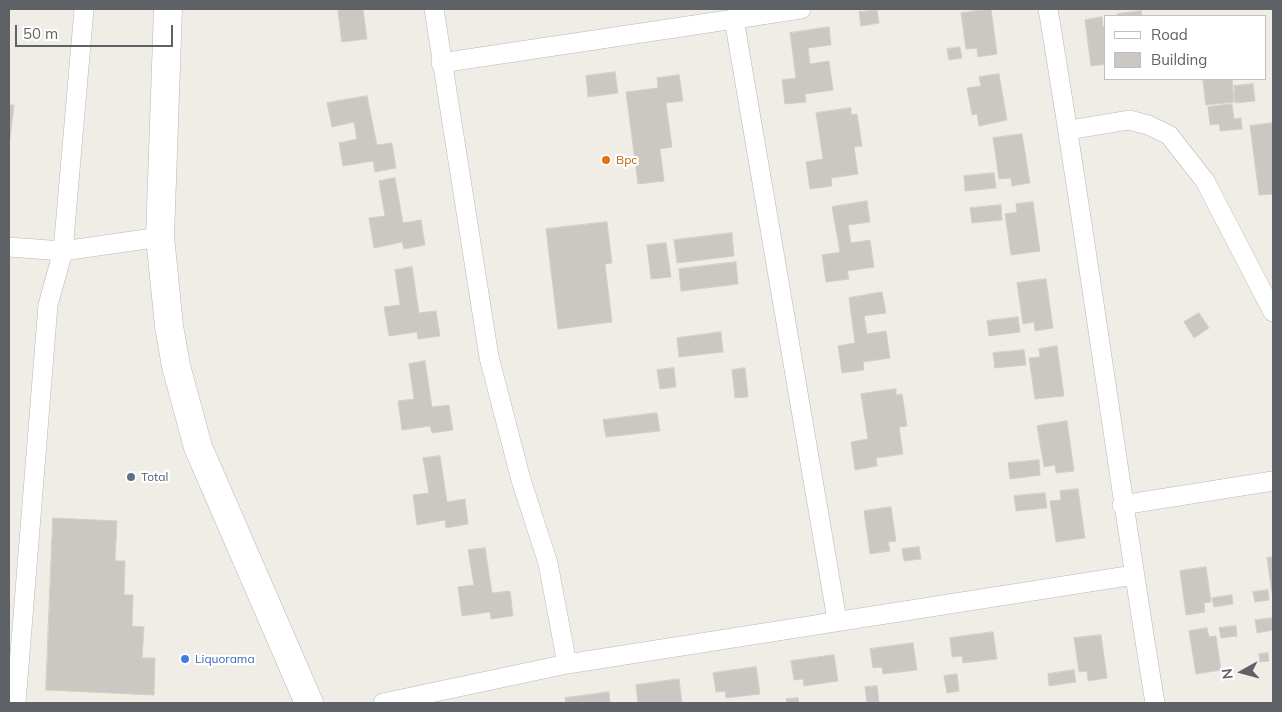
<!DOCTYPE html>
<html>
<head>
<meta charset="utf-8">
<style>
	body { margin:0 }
	#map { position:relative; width:1282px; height:712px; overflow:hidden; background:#f0ede7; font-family:Mulish,sans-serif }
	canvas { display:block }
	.frame { position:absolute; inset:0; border:10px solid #5e6266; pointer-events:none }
	.legend { position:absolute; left:1104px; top:15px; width:162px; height:65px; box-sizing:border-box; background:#fff; border:1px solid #bfc0c2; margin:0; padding:6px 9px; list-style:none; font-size:15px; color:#5e6266 }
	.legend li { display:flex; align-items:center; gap:10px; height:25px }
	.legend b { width:25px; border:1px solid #bfc0c2 }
	.north { position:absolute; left:1217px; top:647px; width:50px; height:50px; -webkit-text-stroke:4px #fff; paint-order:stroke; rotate:263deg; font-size:14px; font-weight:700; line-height:20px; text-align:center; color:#5e6266 }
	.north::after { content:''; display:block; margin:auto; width:18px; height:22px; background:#5e6266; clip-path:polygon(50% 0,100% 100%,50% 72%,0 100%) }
	.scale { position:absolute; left:15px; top:25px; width:158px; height:22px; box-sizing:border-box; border:2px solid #5e6266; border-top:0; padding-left:6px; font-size:15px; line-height:18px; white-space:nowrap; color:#5e6266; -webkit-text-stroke:4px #fff; paint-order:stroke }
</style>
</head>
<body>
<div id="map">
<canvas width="1282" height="712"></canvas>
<div class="frame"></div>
<ul class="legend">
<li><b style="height:6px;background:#fff"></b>Road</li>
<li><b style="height:14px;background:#cbc8c4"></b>Building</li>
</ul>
<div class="north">N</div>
<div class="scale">50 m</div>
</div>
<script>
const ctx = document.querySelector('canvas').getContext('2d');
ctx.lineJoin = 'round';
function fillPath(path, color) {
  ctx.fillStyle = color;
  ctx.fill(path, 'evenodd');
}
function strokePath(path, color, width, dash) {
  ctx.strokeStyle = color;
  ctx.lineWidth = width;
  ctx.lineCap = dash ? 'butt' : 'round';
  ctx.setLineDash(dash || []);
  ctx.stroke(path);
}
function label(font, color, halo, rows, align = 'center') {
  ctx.font = font + ' Mulish,sans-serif';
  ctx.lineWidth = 4.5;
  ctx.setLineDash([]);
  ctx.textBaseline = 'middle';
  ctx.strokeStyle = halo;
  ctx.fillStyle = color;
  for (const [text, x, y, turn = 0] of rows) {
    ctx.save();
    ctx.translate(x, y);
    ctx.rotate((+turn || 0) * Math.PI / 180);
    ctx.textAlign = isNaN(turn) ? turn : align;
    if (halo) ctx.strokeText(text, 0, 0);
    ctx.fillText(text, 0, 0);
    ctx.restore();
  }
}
const building = new Path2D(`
	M338 9H363L367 39 342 42Z
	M991 9 997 54 978 57 977 48 966 49 961 13Z
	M877 10 879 23 861 26 859 12Z
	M1141 11 1142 16H1118L1117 14Z
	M1102 17 1103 27 1106 26V64L1091 66 1085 20Z
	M829 27 831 45 808 48 810 64 829 61 833 90 805 94 806 102 785 104 782 80 796 78 790 33Z
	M960 47 962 58 949 60 947 49Z
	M615 72 618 93 588 97 586 76Z
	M999 74 1007 120 979 126 977 114 972 115 967 88 981 86 979 77Z
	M679 75 683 101 666 103 672 147 660 149 664 181 638 184 626 92 658 88 657 78Z
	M1203 79H1232L1234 102 1206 105Z
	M1253 84 1255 101 1235 103 1234 86Z
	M367 96 377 145 392 143 396 168 375 172 373 161 343 166 339 143 357 139 354 122 332 127 327 103Z
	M1232 104 1234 119 1241 118 1242 129 1220 131 1219 124 1210 125 1208 107Z
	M9 105H14L9 147Z
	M851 108V115L857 114 862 146 854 147 858 174 831 178 832 186 810 189 806 162 823 159 816 113Z
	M1273 123V194L1259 195 1250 126Z
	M1022 134 1030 183 1012 186 1011 178 999 179 993 138Z
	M994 173 996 188 965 191 964 176Z
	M395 178 403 223 421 220 425 245 404 249 402 242 374 248 369 218 385 216 379 181Z
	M867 201 870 222 848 225 851 243 870 240 874 267 847 271 849 279 826 282 822 255 840 252 832 207Z
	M1033 202 1040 251 1011 255 1005 214 1017 212 1016 204Z
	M1001 205 1002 220 972 223 970 208Z
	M607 222 612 263 605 264 612 322 558 329 546 229Z
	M732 233 734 256 677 263 674 240Z
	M666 243 671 277 651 279 647 245Z
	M736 262 738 284 681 291 679 269Z
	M412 267 419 313 436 311 440 336 418 339 417 332 389 336 384 307 400 305 395 270Z
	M1046 279 1053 328 1035 331 1034 322 1023 324 1017 283Z
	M882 292 886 313 864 316 867 334 886 331 890 358 863 362 864 370 842 373 838 346 855 343 849 298Z
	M1199 313 1209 328 1194 338 1184 322Z
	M1018 317 1020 332 989 336 987 321Z
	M721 332 723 352 679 357 677 338Z
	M1057 346 1064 396 1035 399 1029 358 1040 357 1039 349Z
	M1024 350 1026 365 995 368 993 353Z
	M425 361 432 407 449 405 453 430 432 433 430 426 402 430 398 401 414 399 409 364Z
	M674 368 676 387 660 389 657 370Z
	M745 368 748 397 735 398 732 370Z
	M896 389V395L902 394 907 426 899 427 903 454 876 458 877 466 855 470 851 442 868 439 861 394Z
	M657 413 660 431 606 437 603 420Z
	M1067 421 1074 471 1056 473 1055 465 1044 467 1037 426Z
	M440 456 447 502 465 499 468 524 446 528 445 520 417 525 413 495 429 493 423 458Z
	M1039 460 1040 475 1010 479 1008 463Z
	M1078 489 1085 538 1056 542 1050 501 1061 500 1060 491Z
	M1045 493 1047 508 1016 511 1014 496Z
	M891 507 896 541 888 542 890 551 870 554 864 511Z
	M53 518 117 521 115 561H125L124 595H133L132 626 144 627 142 658H155L154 695 46 690Z
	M919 547 921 559 904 561 902 549Z
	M485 548 492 593 510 591 513 616 491 619 490 612 462 616 458 587 474 585 468 550Z
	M1273 557V592L1272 593 1267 558Z
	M1206 567 1211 602 1204 603 1205 612 1186 615 1180 571Z
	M1268 590 1269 600 1255 602 1253 592Z
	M1232 595 1233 604 1214 607 1212 598Z
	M1273 618V630L1257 633 1255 620Z
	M1236 626 1237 636 1221 638 1219 628Z
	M1207 628 1209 637 1216 636 1221 670 1196 674 1189 631Z
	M993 632 997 659 963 663 962 656 952 657 950 638Z
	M1101 635 1107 678 1088 681 1087 671 1079 672 1074 638Z
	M913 643 917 670 883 674 882 667 873 668 870 649Z
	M1268 653 1269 661 1260 662 1259 654Z
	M834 655 838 681 804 686 803 679 794 680 791 661Z
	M756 667 760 694 726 698 725 691 716 692 713 673Z
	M1074 670 1076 682 1049 686 1048 674Z
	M957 674 959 691 947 693 944 676Z
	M679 679 682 703H638L636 685Z
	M877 686 879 702 867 703 865 687Z
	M609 692 610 703H566L565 698Z
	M798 698 799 703H787L786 699Z`);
const street = new Path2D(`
	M434 9 489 357 521 480 548 563 567 664
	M1048 9C1087 240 1117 472 1155 703
	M734 19 837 620
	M441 63 801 9
	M1069 130 1129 120 1148 125 1169 135 1205 181 1273 312
	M9 247 63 251 160 237
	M1122 505 1273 481
	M16 703 48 305 63 251 84 9
	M383 703 567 664 1134 575`);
const secondary = new Path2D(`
	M168 9 160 237 169 326 176 366 198 447 309 703`);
const markers = [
	[606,160,5,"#e8710a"],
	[131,477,5,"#5c6f8a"],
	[185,659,5,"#3f7fe0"]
];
const foodNames = [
	["Bpc",616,160]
];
const serviceNames = [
	["Total",141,477]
];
const shopNames = [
	["Liquorama",195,659]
];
fillPath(building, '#cbc8c4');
strokePath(building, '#d4cfc6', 1);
strokePath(street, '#b4b7bb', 20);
strokePath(secondary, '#b3b6ba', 29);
strokePath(street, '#fff', 19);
strokePath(secondary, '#fff', 28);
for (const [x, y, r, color] of markers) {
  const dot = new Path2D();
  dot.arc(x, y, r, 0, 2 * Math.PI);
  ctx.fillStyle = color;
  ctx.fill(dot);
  strokePath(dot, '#fff', 2);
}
label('12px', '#c56008', '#fff', foodNames, 'left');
label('12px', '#4e5e75', '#fff', serviceNames, 'left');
label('12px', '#366cbe', '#fff', shopNames, 'left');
</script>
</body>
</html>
